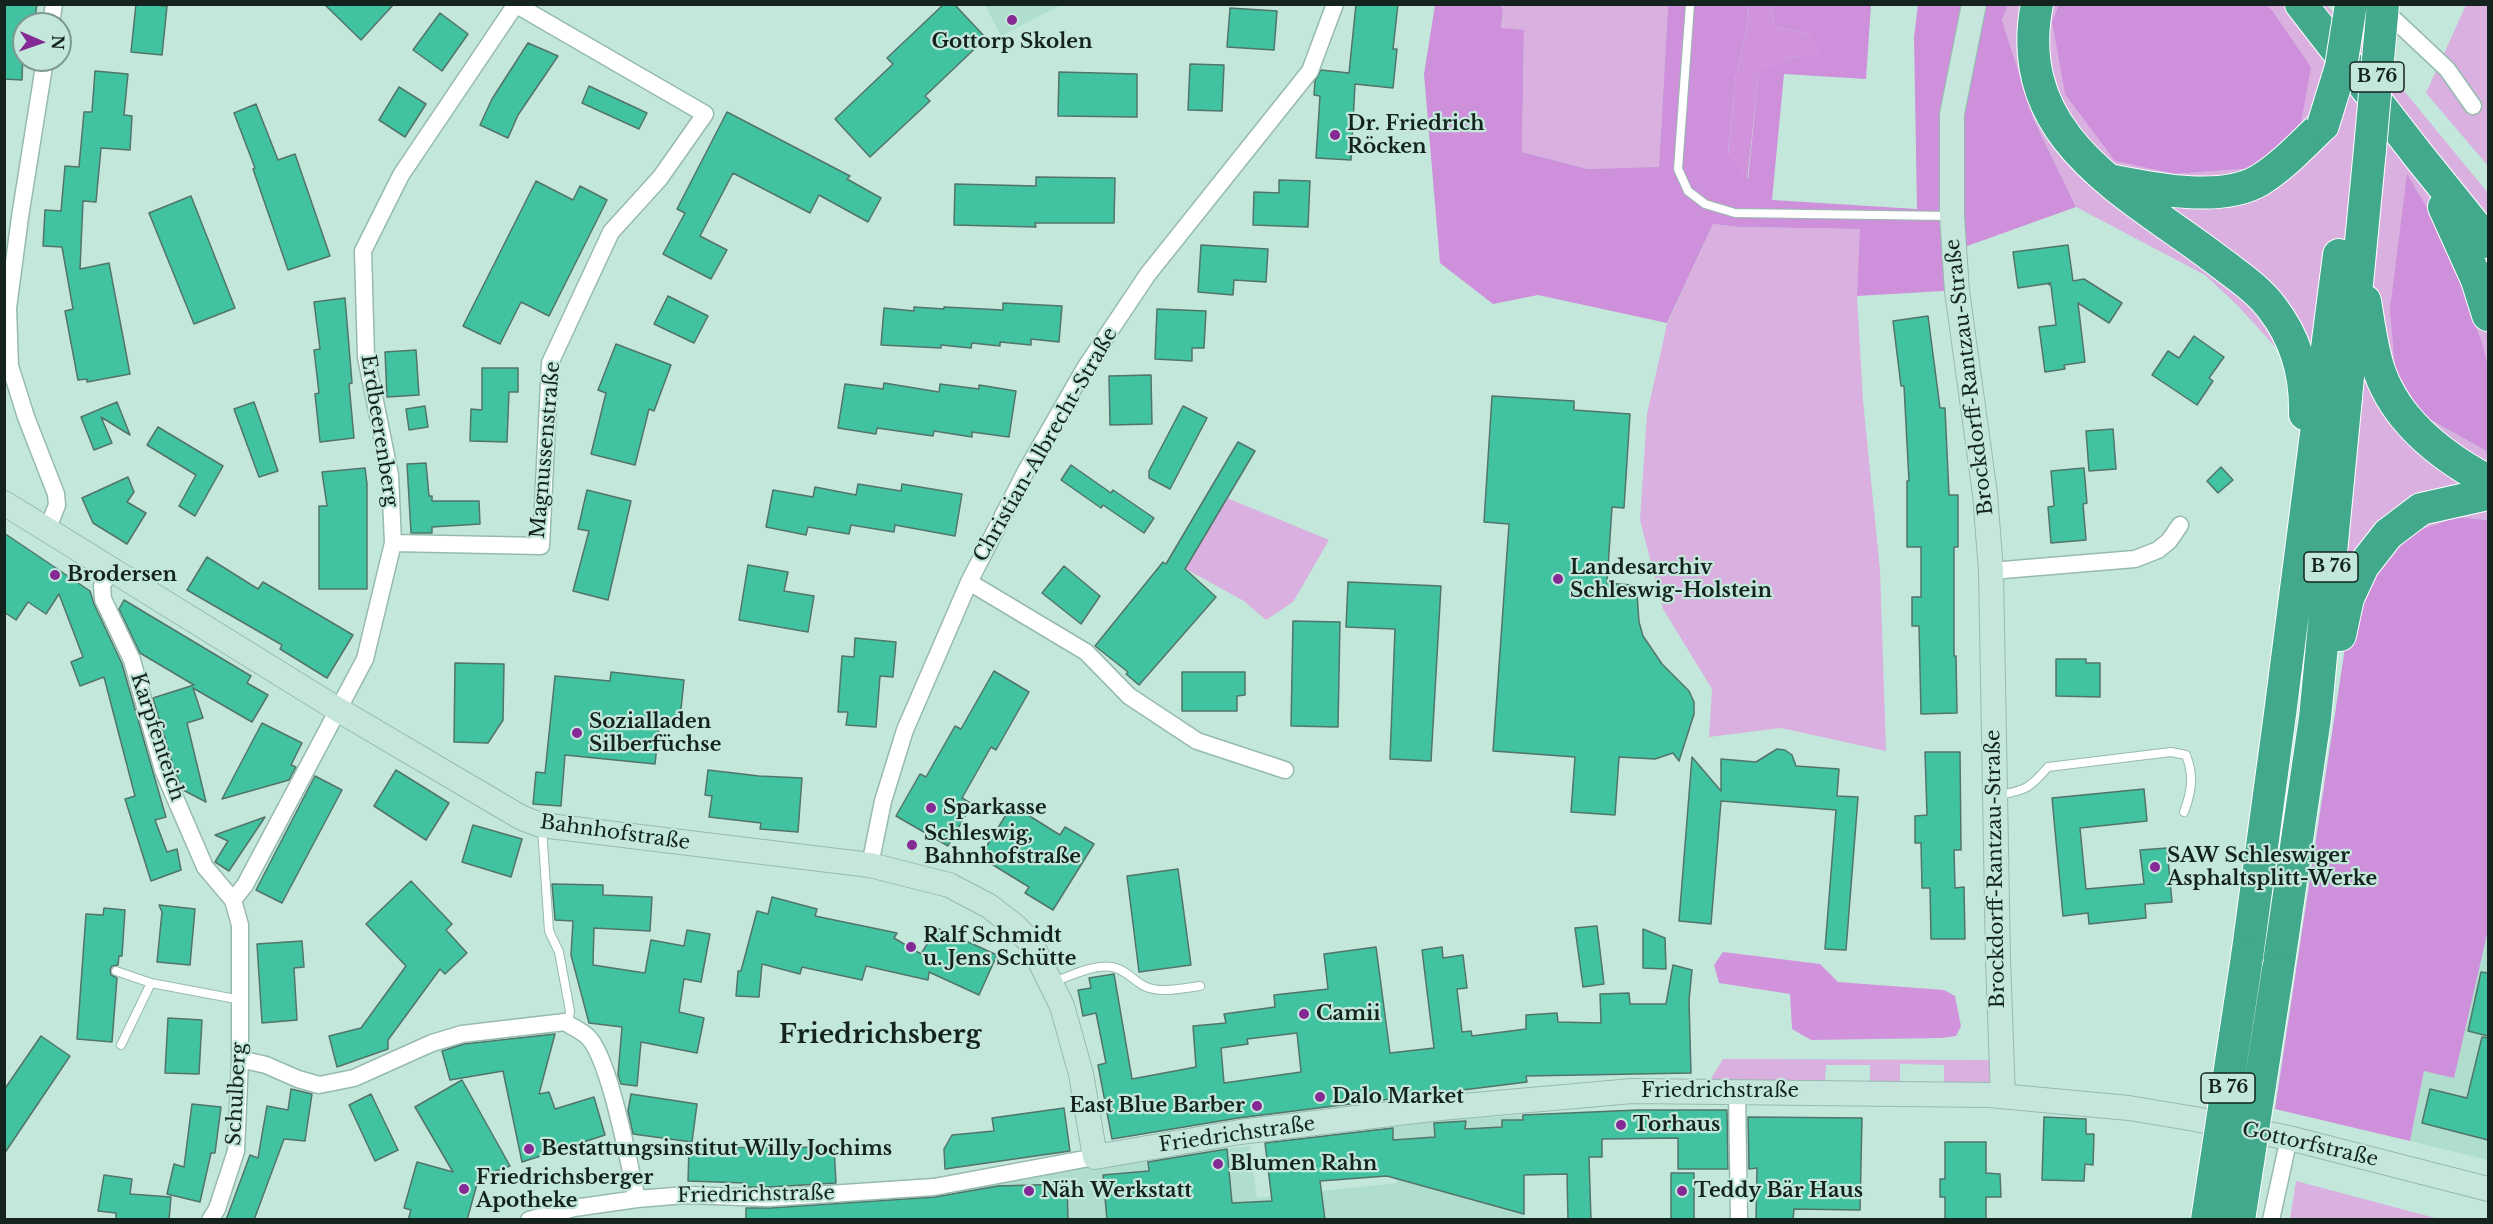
<!DOCTYPE html>
<html>
<head>
<meta charset="utf-8">
<style>
	body { margin:0 }
	#map { position:relative; width:2493px; height:1224px; overflow:hidden; background:#c3e8db; font-family:"Libre Baskerville",serif }
	canvas { display:block }
	.frame { position:absolute; inset:0; border:6px solid #15231f; pointer-events:none }
	.north { position:absolute; left:12px; top:12px; width:60px; height:60px; box-sizing:border-box; background:#c3e8db; border:2px solid #7d9990; border-radius:50%; rotate:92deg; font-size:16px; font-weight:700; line-height:24px; text-align:center; color:#15231f }
	.north::after { content:''; display:block; margin:auto; width:21px; height:27px; background:#852995; clip-path:polygon(50% 0,100% 100%,50% 72%,0 100%) }
</style>
</head>
<body>
<div id="map">
<canvas width="2493" height="1224"></canvas>
<div class="frame"></div>
<div class="north">N</div>
</div>
<script>
const ctx = document.querySelector('canvas').getContext('2d');
ctx.lineJoin = 'round';
function fillPath(path, color) {
  ctx.fillStyle = color;
  ctx.fill(path, 'evenodd');
}
function strokePath(path, color, width, dash) {
  ctx.strokeStyle = color;
  ctx.lineWidth = width;
  ctx.lineCap = dash ? 'butt' : 'round';
  ctx.setLineDash(dash || []);
  ctx.stroke(path);
}
function label(font, color, halo, rows, align = 'center') {
  ctx.font = font + ' "Libre Baskerville",serif';
  ctx.lineWidth = 4.5;
  ctx.setLineDash([]);
  ctx.textBaseline = 'middle';
  ctx.strokeStyle = halo;
  ctx.fillStyle = color;
  for (const [text, x, y, turn = 0] of rows) {
    ctx.save();
    ctx.translate(x, y);
    ctx.rotate((+turn || 0) * Math.PI / 180);
    ctx.textAlign = isNaN(turn) ? turn : align;
    if (halo) ctx.strokeText(text, 0, 0);
    ctx.fillText(text, 0, 0);
    ctx.restore();
  }
}
const built = new Path2D(`
	M985 5H1061L1001 36Z
	M2488 930V1160L2410 1141 2424 1071 2454 1077Z
	M1523 1115 1524 1219H931L929 1190 1105 1163 1250 1146 1257 1198 1397 1183 1393 1123Z`);
const green = new Path2D(`
	M1500 5H1668L1659 168 1588 169 1522 152 1524 30 1501 29 1503 9Z
	M2008 5H2059L2052 21 2115 161 2174 174 2257 168 2311 67 2272 10 2266 5H2326L2363 41 2488 193V367L2484 349 2421 415 2488 452V520L2458 517 2346 641 2302 639 2329 406 2238 306 2205 275 2076 207 2034 120 2002 20Z
	M2466 5H2488V166L2426 93Z
	M1713 224 1739 227 1861 229 1857 296 1863 401 1880 570 1886 751 1781 728 1709 737 1712 689 1663 609 1640 520 1647 414 1667 324Z
	M1227 498 1329 540 1293 602 1266 620 1244 601 1186 569Z
	M1723 1059 1997 1060 1994 1084 1944 1083V1065L1900 1064V1082H1870V1065H1826L1825 1082H1709Z
	M2296 1181 2439 1219H2290Z`);
const forest = new Path2D(`
	M1435 5H1500L1503 9 1501 28 1524 30 1522 152 1588 169 1659 167 1668 5H1747L1748 22 1735 81 1728 153 1748 179 1759 71 1791 58 1819 53 1808 33 1774 27 1771 5H1871L1866 79 1784 74 1772 200 1917 209 1914 37 1918 5H2008L2002 20 2034 120 2076 207 1956 250 1960 290 1857 296 1860 229 1739 227 1713 224 1667 323 1538 295 1493 304 1440 263 1424 74Z
	M2059 5H2266L2272 10 2311 67 2300 129 2257 168 2174 174 2115 161 2065 94 2052 21Z
	M2407 174 2445 239 2484 349 2488 367V452L2422 415 2395 368 2390 309Z
	M2458 517 2488 520V930L2454 1078 2424 1071 2410 1141 2275 1109 2346 641 2375 568 2417 531Z`);
const water = new Path2D(`
	M1747 5H1771L1774 27 1808 33 1820 53 1791 58 1759 72 1747 181 1728 154 1735 81 1748 22Z
	M1723 952 1820 964 1838 982 1944 990 1955 996 1961 1026 1956 1036 1942 1038 1811 1040 1792 1029 1790 994 1719 983 1714 965Z`);
const building = new Path2D(`
	M4 4H37L34 24H24L22 80 4 79Z
	M136 4 167 6 162 55 131 52Z
	M324 4H394L361 40Z
	M944 4H954L986 38 925 96 930 101 870 157 835 119 893 64 887 58Z
	M1356 4H1398L1393 49H1397L1393 88 1355 84 1351 160 1316 158 1320 96 1314 95 1315 81 1321 70 1349 73Z
	M1230 8 1277 11 1274 50 1227 47Z
	M440 13 468 34 442 71 413 50Z
	M528 43 558 56 518 115 508 138 480 125 492 99Z
	M1190 64 1224 65 1222 111 1188 110Z
	M95 71 128 74 124 115 132 116 130 150 101 148 96 202 83 201 80 269 109 263 130 374 87 382V379L78 380 65 311 73 309 62 247 43 246 45 210 61 211 65 166 79 167 84 112H92Z
	M1059 72 1137 74V117L1058 116Z
	M589 86 647 113 639 129 582 103Z
	M399 87 426 104 405 137 379 120Z
	M256 104 278 160 295 154 330 256 288 270 253 169 255 168 234 113Z
	M727 112 850 176 847 179 881 198 868 222 819 195 810 213 733 173 700 236 727 250 711 279 663 254 685 213 677 209Z
	M1036 177 1115 178 1114 223H1035L1036 227 954 225 955 184 1036 186Z
	M1279 180 1310 181 1308 227 1253 225 1254 192 1279 193Z
	M536 181 573 200 580 186 607 200 549 316 521 302 500 344 463 326Z
	M191 196 235 308 194 324 149 213Z
	M1201 245 1268 249 1266 282 1234 280 1233 295 1198 292Z
	M2068 245 2073 281 2084 279 2122 303 2109 323 2078 303 2085 362 2064 365 2065 369 2045 372 2039 327 2056 325 2051 286 2048 284 2051 283 2018 288 2013 252Z
	M668 296 708 316 694 343 654 324Z
	M345 298 352 383 349 384 354 438 320 442 315 394 319 393 314 350 320 349 314 302Z
	M1003 303 1062 306 1059 342 1031 339V345L1000 342V346L972 343 971 348 941 345V348L881 345 884 308 914 311V307L944 309V307L1003 310Z
	M1157 309 1206 311 1204 348H1192V361L1155 359Z
	M1928 316 1940 408H1945L1949 495H1958V547H1954V656H1956L1957 713 1921 714 1919 626H1912V597H1921V547H1907V481H1909L1904 386H1901L1893 321Z
	M2194 336 2224 357 2209 378 2213 381 2197 405 2152 375 2168 351 2179 358Z
	M616 344 671 365 654 411 649 409 635 465 591 454 606 393 598 390Z
	M416 350 419 395 387 397 385 352Z
	M482 368H518V392H509L507 442 470 441 471 409 482 410Z
	M1151 375 1152 424 1110 425 1109 376Z
	M884 383 939 392 940 384 979 389V385L1016 391 1009 437 972 432V437L934 431 933 436 877 428 876 434 838 428 845 384 883 389Z
	M1492 396 1574 401V410L1630 414 1624 508 1612 507 1607 583 1631 585 1637 593 1639 622 1643 636 1662 664 1689 691 1694 702V714L1679 761 1673 753 1655 759 1619 757 1615 815 1571 812 1575 757 1493 751 1509 524 1484 522Z
	M117 402 130 435 101 417 112 443 94 450 81 417Z
	M254 402 278 471 259 477 234 409Z
	M425 406 428 427 409 430 406 409Z
	M1183 406 1207 418 1170 489 1149 478V471Z
	M158 427 223 466 195 516 179 506 196 475 147 445Z
	M2113 429 2116 469 2089 471 2086 431Z
	M1238 442 1255 451 1185 569 1216 597 1139 685 1126 674 1128 672 1095 646 1163 562 1166 564Z
	M426 463 429 496H432V501H479L480 524 432 527V533H411L407 464Z
	M1071 465 1111 493 1113 490 1154 518 1144 533 1103 505 1101 508 1061 480Z
	M2221 467 2233 480 2218 493 2207 481Z
	M365 468 367 484V589H319V506H327L322 472Z
	M2084 468 2087 503 2083 504 2086 540 2051 543 2048 507 2054 506 2051 471Z
	M128 477 134 492 127 502 146 513 127 544 93 523 82 498Z
	M858 484 901 491 902 484 962 494 955 536 895 525 894 532 851 525 849 534 808 527 806 535 766 527 773 490 813 497 815 487 856 495Z
	M587 490 631 501 608 600 573 591 589 531 578 529Z
	M4 533 90 591 94 604 122 664 163 807 166 817 155 820 167 852 177 849 181 870 151 881 125 799 135 796 104 677 80 686 71 662 83 657 59 594 46 614 28 602 16 620 4 612Z
	M207 557 258 589 263 582 353 635 327 678 280 649 282 645 187 590Z
	M748 565 788 572 784 591 814 596 808 632 739 620Z
	M1064 566 1100 596 1081 624 1042 593Z
	M1348 582 1441 586 1431 761 1390 759 1395 629 1346 627Z
	M124 600 251 676 247 683 268 695 252 722 193 688 203 718 187 723 206 802 183 790 173 766 153 698 194 685 140 653 119 609Z
	M1293 621 1340 622 1338 727 1291 726Z
	M855 638 896 642 893 677 880 676 876 727 846 725 848 712H838L842 656 854 657Z
	M2056 659H2086V663H2100V697L2056 696Z
	M455 663 504 664 503 720 488 743 454 742Z
	M994 671 1029 692 996 750 991 747 962 798 972 804 948 846 896 816 920 774 926 777 955 726 961 729Z
	M611 672 684 680 680 719 660 717 655 764 565 755 561 806 533 804 536 772 545 773 555 676 610 681Z
	M1182 672H1245V695L1237 696V711H1182Z
	M262 723 302 743 291 765 296 767 289 780 222 799Z
	M1777 749 1785 750 1792 755 1796 766 1839 769 1837 796 1858 797 1846 950 1825 949 1836 810 1721 801 1711 924 1679 921 1692 757 1721 791V759L1756 762Z
	M1925 752H1960L1961 850H1954L1955 888 1964 887 1965 939H1931L1930 888H1922L1921 843H1915V816L1927 815Z
	M396 770 449 803 426 840 374 806Z
	M708 770 759 776 802 778 798 832 760 829 761 823 709 817 712 796 705 795Z
	M315 776 342 790 282 903 256 890Z
	M2144 789 2147 821 2080 828 2086 889 2144 884 2140 850 2167 848 2172 902 2145 904 2146 918 2089 924 2088 913 2063 916 2052 798Z
	M1012 805 1060 835 1065 827 1094 844 1053 910 1025 893 1029 887 980 857Z
	M265 817 229 871 215 862 228 841 215 835Z
	M473 825 522 839 511 877 462 862Z
	M1178 869 1191 965 1139 972 1127 876Z
	M411 881 452 924 446 930 467 953 445 974 440 969 388 1040V1049L337 1067 329 1036 361 1028 406 966 366 924Z
	M552 884 603 885V895L652 897 650 931 594 928 593 965 645 973 651 940 684 946 687 930 710 934 701 982 684 979 679 1012 704 1018 697 1053 641 1042 637 1086 621 1084 618 1075 622 1027 589 1023 571 955 573 921 555 920Z
	M772 897 817 909 815 916 897 933 894 938 921 954 937 928 997 955 979 995 929 972 928 980 866 966 862 980 802 967 800 974 762 964 759 997 736 996 738 971H741L757 911 768 914Z
	M159 905 195 909 190 965 157 962 162 912Z
	M104 908 125 910 122 956H119L118 965 112 966 110 970 111 975 117 978 112 1042 77 1039 86 914 103 915Z
	M1597 926 1604 984 1583 987 1575 928Z
	M1643 929 1665 938 1666 969 1643 968Z
	M302 941 304 967 294 968 297 1020 262 1023 257 944Z
	M1376 947 1390 1053 1434 1048 1422 950 1442 947 1443 958 1463 955 1467 988 1457 989 1462 1032 1471 1031 1472 1036 1526 1029V1015L1557 1013 1558 1022 1601 1023 1600 994 1629 993 1630 1004H1666L1673 965 1692 970 1689 1000 1691 1073 1526 1076 1527 1082 1238 1118 1112 1139 1098 1065 1106 1063 1096 1013 1083 1016 1078 990 1091 988 1089 978 1114 974 1132 1079 1196 1067 1193 1026 1226 1023 1224 1014 1275 1007 1274 995 1328 989 1324 954ZM1297 1033 1301 1072 1224 1083 1221 1048 1248 1044 1247 1039Z
	M2481 972 2488 973V1036L2468 1031Z
	M168 1018 202 1020 199 1074 165 1073Z
	M555 1034 539 1094 549 1092 555 1109 594 1097 605 1135 522 1162 503 1071 450 1080 442 1051 464 1044Z
	M41 1036 70 1056 4 1154V1090Z
	M2482 1037 2488 1038V1140L2422 1123 2430 1089 2467 1098Z
	M462 1080 510 1166 479 1177 467 1220H408L411 1210 404 1208 417 1162 453 1172 415 1107Z
	M291 1089 312 1094 305 1141 284 1139 254 1220H226L250 1155 258 1158 267 1106 288 1110Z
	M371 1094 398 1150 375 1161 349 1105Z
	M631 1094 697 1104 692 1142 633 1134 628 1111Z
	M192 1104 221 1107 215 1153H211L200 1202 167 1194 174 1164 184 1167Z
	M1064 1108 1070 1151 945 1169 944 1149 952 1135 994 1131 992 1118Z
	M1638 1110H1727L1728 1169H1678V1138L1602 1139V1157H1589L1591 1220H1568L1567 1174 1524 1175V1214L1387 1176 1320 1181 1325 1220H1107L1103 1175 1149 1171 1148 1162 1227 1149 1232 1203 1272 1201 1265 1143 1393 1128V1140L1435 1137 1434 1123 1466 1121 1465 1129 1502 1127V1120H1523V1115Z
	M1748 1117 1862 1118 1860 1210 1794 1209 1793 1220 1756 1219 1757 1168 1749 1169Z
	M2044 1117 2086 1119V1134H2094L2093 1165 2085 1164 2084 1181 2042 1180Z
	M1945 1142H1986V1173L2000 1174 2001 1197H1986V1220H1945V1197H1940V1179H1945Z
	M834 1146 836 1183 769 1187H746V1183L688 1181 689 1147 788 1148Z
	M1671 1173H1694V1220H1671Z
	M104 1175 132 1179 130 1194 171 1197 169 1220H116V1213L98 1211Z
	M1067 1184 1068 1220H746V1208H770L935 1197 998 1186Z`);
const lane = new Path2D(`
	M1690 4 1678 169 1688 191 1705 204 1735 213 1949 216
	M1998 795C2025 791 2030 788 2048 767L2171 752 2186 755C2194 775 2192 791 2184 812
	M542 828 549 931 559 952 570 1011 568 1024
	M116 971 151 983 241 1000
	M1053 982C1071 976 1093 964 1112 967 1125 969 1133 980 1144 986 1160 994 1183 988 1200 986
	M121 1045 151 983`);
const street = new Path2D(`
	M2381 7 2447 69 2473 106
	M51 24 54 4
	M45 60 20 217 8 308 10 366 26 417 56 494 57 505 48 528
	M393 543 541 546 550 363 611 232 660 178 705 114 515 4
	M111 568 102 586 103 599 132 660 163 770 205 867 233 900 240 925V1059L236 1151 217 1209 210 1220
	M1991 571 2135 559 2158 550 2169 541 2180 525
	M969 582 1086 652 1129 696 1197 741 1285 770
	M870 865 883 801 905 730 969 582 1026 471 1085 368 1148 274 1310 71 1335 4
	M233 900 245 885 365 659 393 543 390 475 366 357 363 251 401 175 516 4
	M240 1059 266 1065 298 1079 319 1085 354 1078 432 1043 462 1034 565 1022C572 1027 582 1031 588 1037 610 1059 629 1165 637 1199
	M1737 1091 1739 1220
	M529 1220 574 1208 637 1199 686 1195 769 1198 934 1187 1095 1157
	M2271 1220 2289 1138`);
const secondary = new Path2D(`
	M1974 4 1952 114V216L1957 291 1985 494 1991 571 1998 960 2003 1096
	M4 503 337 709 522 818 541 825 870 865 949 885 989 906 1015 926 1031 943 1062 1006 1081 1074 1095 1157 1240 1132 1440 1108 1632 1091 1989 1095 2129 1108 2195 1119 2289 1138 2488 1189`);
const highway = new Path2D(`
	M2037 4C2010 141 2132 194 2221 263 2238 276 2259 290 2272 308 2296 339 2306 375 2305 414
	M2301 4 2418 155 2488 242
	M2114 181C2155 189 2222 203 2260 180 2284 165 2303 144 2323 125
	M2444 207 2477 280 2488 315
	M2365 301C2369 324 2372 351 2380 373 2398 423 2443 457 2488 481
	M2340 635 2348 598 2363 566 2388 534 2421 509 2488 494
	M2247 957 2280 714 2339 255
	M2278 969 2315 718 2370 149`);
const highwayBridge = new Path2D(`
	M2323 125 2341 67 2351 4
	M2370 149 2383 4
	M2207 1220 2247 957
	M2239 1220 2278 969`);
const markers = [
	[1012,20,6,"#852995"],
	[1335,135,6,"#852995"],
	[55,575,6,"#852995"],
	[1558,579,6,"#852995"],
	[577,733,6,"#852995"],
	[931,808,6,"#852995"],
	[912,845,6,"#852995"],
	[2155,867,6,"#852995"],
	[911,947,6,"#852995"],
	[1304,1014,6,"#852995"],
	[1320,1097,6,"#852995"],
	[1257,1106,6,"#852995"],
	[1621,1125,6,"#852995"],
	[529,1149,6,"#852995"],
	[1218,1164,6,"#852995"],
	[464,1189,6,"#852995"],
	[1029,1191,6,"#852995"],
	[1682,1191,6,"#852995"]
];
const shields = [
	[2377,77,54],
	[2331,567,54],
	[2228,1088,54]
];
const shieldNames = [
	["B 76",2377,77],
	["B 76",2331,567],
	["B 76",2228,1088]
];
const poiNames = [
	["Gottorp Skolen",1012,42,"center"],
	["Dr. Friedrich",1347,124],
	["Röcken",1347,147],
	["Landesarchiv",1570,568],
	["Schleswig-Holstein",1570,591],
	["Brodersen",67,575],
	["Sozialladen",589,722],
	["Silberfüchse",589,745],
	["Sparkasse",943,808],
	["Schleswig,",924,834],
	["Bahnhofstraße",924,857],
	["SAW Schleswiger",2167,856],
	["Asphaltsplitt-Werke",2167,879],
	["Ralf Schmidt",923,936],
	["u. Jens Schütte",923,959],
	["Camii",1316,1014],
	["Dalo Market",1332,1097],
	["East Blue Barber",1245,1106,"right"],
	["Torhaus",1633,1125],
	["Bestattungsinstitut Willy Jochims",541,1149],
	["Blumen Rahn",1230,1164],
	["Friedrichsberger",476,1178],
	["Apotheke",476,1201],
	["Näh Werkstatt",1041,1191],
	["Teddy Bär Haus",1694,1191]
];
const streetNames = [
	["Brockdorff-Rantzau-Straße",1970,377,-97],
	["Erdbeerenberg",379,431,81],
	["Christian-Albrecht-Straße",1046,445,-60],
	["Magnussenstraße",546,450,-85],
	["Karpfenteich",157,737,72],
	["Bahnhofstraße",615,833,8],
	["Brockdorff-Rantzau-Straße",1996,869,-91],
	["Friedrichstraße",1720,1091],
	["Schulberg",237,1094,-87],
	["Friedrichstraße",1237,1135,-8],
	["Gottorfstraße",2310,1145,13],
	["Friedrichstraße",756,1195,-1]
];
const districtNames = [
	["Friedrichsberg",880,1036]
];
fillPath(built, '#afdece');
fillPath(green, '#d9b0e0');
fillPath(forest, '#ce90da');
fillPath(water, '#d293dd');
fillPath(building, '#41c3a1');
strokePath(building, '#527469', 1.5);
strokePath(lane, '#96bbae', 10);
strokePath(street, '#96bbae', 19);
strokePath(secondary, '#96bbae', 26);
strokePath(highway, '#fff', 34);
strokePath(lane, '#fff', 8);
strokePath(street, '#fff', 16);
strokePath(secondary, '#c6e5dd', 24);
strokePath(highway, '#42a98d', 32);
strokePath(highwayBridge, '#fff', 34, []);
strokePath(highwayBridge, '#42a98d', 32);
for (const [x, y, r, color] of markers) {
  const dot = new Path2D();
  dot.arc(x, y, r, 0, 2 * Math.PI);
  ctx.fillStyle = color;
  ctx.fill(dot);
  strokePath(dot, '#c3e8db', 2);
}
for (const [x, y, w] of shields) {
  const box = new Path2D();
  box.roundRect(x - w / 2, y - 15, w, 30, 4.5);
  ctx.fillStyle = '#c3e8db';
  ctx.fill(box);
  strokePath(box, '#15231f', 1.5);
}
label('bold 18px', '#15231f', null, shieldNames);
label('bold 20px', '#15231f', '#c3e8db', poiNames, 'left');
label('20px', '#15231f', '#c3e8db', streetNames);
label('bold 26px', '#15231f', '#c3e8db', districtNames);
</script>
</body>
</html>
